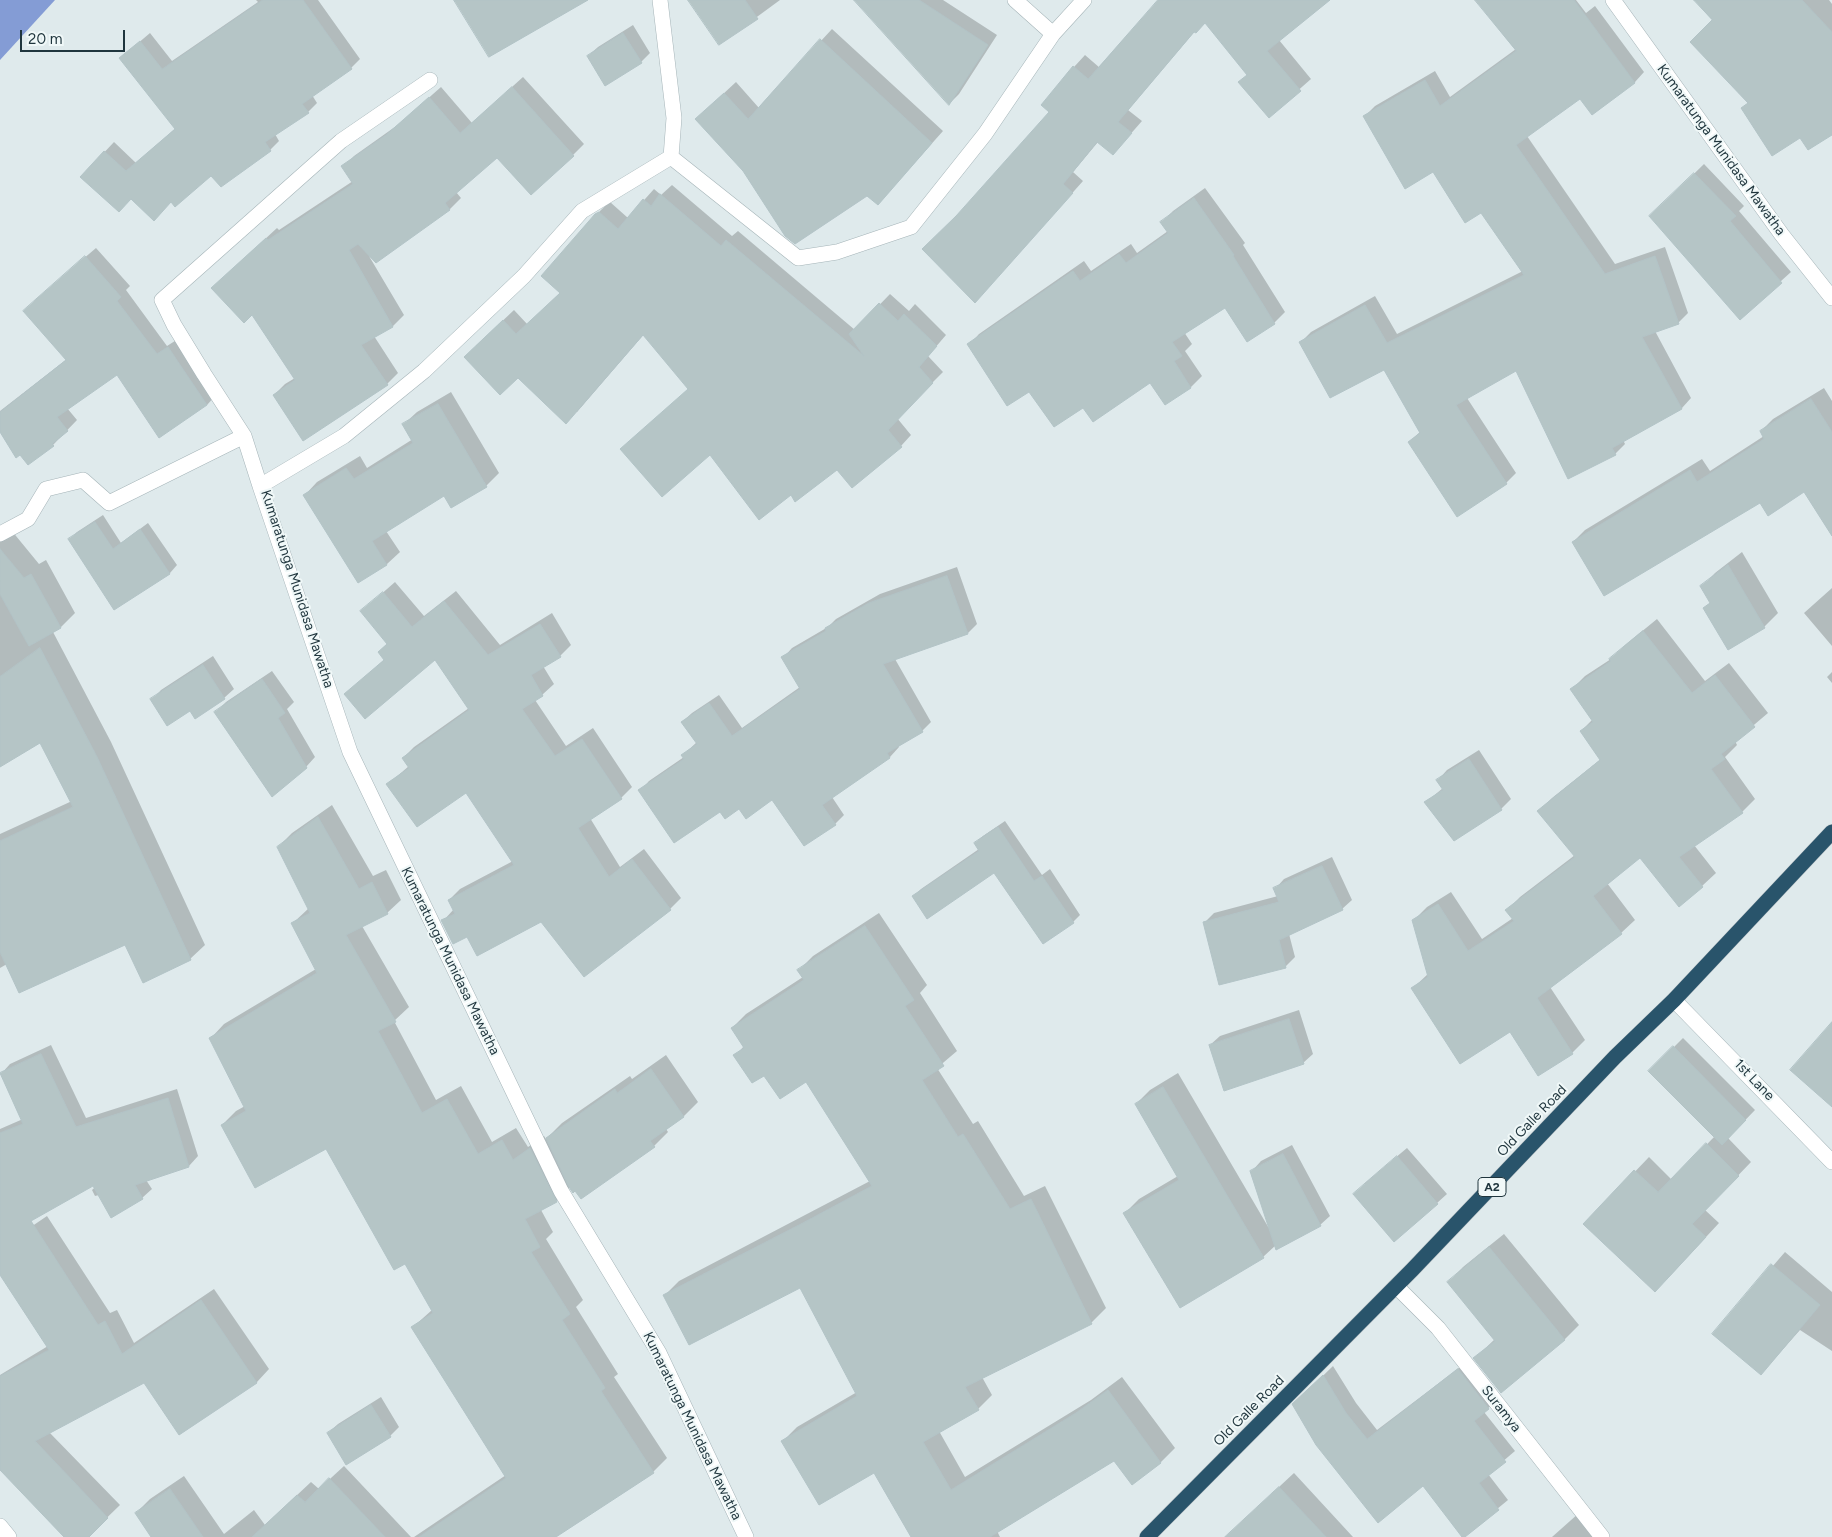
<!DOCTYPE html>
<html>
<head>
<meta charset="utf-8">
<style>
	body { margin:0 }
	#map { position:relative; width:1832px; height:1537px; overflow:hidden; background:#dfeaec; font-family:Figtree,sans-serif }
	canvas { display:block }
	.scale { position:absolute; left:20px; top:30px; width:105px; height:22px; box-sizing:border-box; border:2px solid #1f353d; border-top:0; padding-left:6px; font-size:15px; line-height:18px; white-space:nowrap; color:#1f353d; -webkit-text-stroke:4px #f0f8f8; paint-order:stroke }
</style>
</head>
<body>
<div id="map">
<canvas width="1832" height="1537"></canvas>
<div class="scale">20 m</div>
</div>
<script>
const ctx = document.querySelector('canvas').getContext('2d');
ctx.lineJoin = 'round';
function fillPath(path, color) {
  ctx.fillStyle = color;
  ctx.fill(path, 'evenodd');
}
function strokePath(path, color, width, dash) {
  ctx.strokeStyle = color;
  ctx.lineWidth = width;
  ctx.lineCap = dash ? 'butt' : 'round';
  ctx.setLineDash(dash || []);
  ctx.stroke(path);
}
function label(font, color, halo, rows, align = 'center') {
  ctx.font = font + ' Figtree,sans-serif';
  ctx.lineWidth = 4;
  ctx.setLineDash([]);
  ctx.textBaseline = 'middle';
  ctx.strokeStyle = halo;
  ctx.fillStyle = color;
  for (const [text, x, y, turn = 0] of rows) {
    ctx.save();
    ctx.translate(x, y);
    ctx.rotate((+turn || 0) * Math.PI / 180);
    ctx.textAlign = isNaN(turn) ? turn : align;
    if (halo) ctx.strokeText(text, 0, 0);
    ctx.fillText(text, 0, 0);
    ctx.restore();
  }
}
const water = new Path2D(`
	M0 0H55L0 60Z`);
const shadow = new Path2D(`
	M256 0H318L360 59 351 68 312 95 317 103 308 112 275 134 279 141 270 150 221 186 211 174 172 201 131 198 82 176 114 142 136 163 176 128 130 50 150 33 172 61 258 2Z
	M694 0H780L720 44Z
	M858 0H943L997 35 959 94 949 104Z
	M1159 0 1279 40 1311 79 1269 116 1248 74 1206 21 1195 31 1128 110 1142 121 1113 154 1098 142 1073 172 1083 181 986 290 959 215 1051 111 1074 67 1085 55 1100 68Z
	M1505 0H1576L1586 13 1595 6 1644 72 1635 82 1593 114 1581 97 1527 136 1615 264 1665 247 1688 313 1678 323 1655 331 1691 398 1682 408 1623 440 1625 444 1615 454 1516 370 1467 398 1516 473 1506 483 1409 442 1421 431 1384 368 1301 342 1311 332 1375 296 1397 334 1523 271 1482 212 1434 170 1365 116 1375 106 1435 71 1450 97 1516 49Z
	M1695 0H1829L1832 4V133L1801 136 1743 108 1749 102 1714 20Z
	M633 25 650 53 641 62 588 56 598 47Z
	M832 29 943 131 878 204 868 195 708 108 736 82 759 108Z
	M523 77 584 144 573 155 497 156 456 192 461 198 450 209 376 262 369 256 404 315 393 326 374 336 398 373 387 384 274 395 285 384 295 378 253 313 224 277 277 228 279 230 353 181 343 167 354 156 399 124 441 87 472 123Z
	M1704 164 1744 206 1739 211 1791 272 1740 318 1651 216Z
	M672 185 732 236 738 231 855 330 890 294 909 311 915 304 946 335 928 356 943 372 897 418 911 435 901 446 837 468 791 494 689 388 644 334 577 412 518 376 476 346 514 310 528 325 561 292 596 215 607 204 610 202 628 218 654 189 661 195Z
	M1205 188 1245 243 1243 245 1285 312 1274 323 1225 306 1184 332 1192 344 1185 351 1202 376 1191 387 1165 404 1150 381 1083 406 1030 390 969 345 979 334 1084 261 1091 271 1131 244 1137 253 1168 231 1162 222 1173 211Z
	M96 248 130 286 126 290 167 346 178 339 216 395 207 405 117 373 67 408 77 420 53 445 28 463 0 430V411L67 359 34 301Z
	M1824 388 1832 401V527L1804 491 1573 542 1585 530 1702 459 1710 471 1764 436 1761 431 1773 419Z
	M451 392 499 473 486 486 445 494 386 531 400 552 387 564 359 581 305 495 317 482 360 456 367 468 413 439 404 424 417 412Z
	M103 515 121 543 148 523 177 565 170 573 114 608 70 539 77 532Z
	M7 525 39 564 46 560 75 613 61 627 53 632 111 742 205 945 190 959 126 943 7 964 0 968V834L72 801 41 742 0 766V531Z
	M1742 552 1778 613 1764 627 1729 648 1705 608 1711 602 1702 587 1715 573Z
	M957 567 977 624 968 633 895 659 931 722 922 731 898 745 899 747 890 757 832 797 844 815 835 824 773 799 721 810 640 791 649 781 684 757 683 755 697 742 682 722 692 713 719 695 742 728 800 687 783 658 792 648 828 627 836 619 880 594Z
	M395 582 424 616 456 591 500 645 552 613 571 645 560 656 543 666 554 684 542 695 535 700 566 746 593 728 632 787 621 798 590 818 620 867 644 849 681 898 670 909 542 921 467 935 443 921 454 909 449 900 460 889 513 861 466 791 388 784 409 766 403 758 414 747 469 708 435 658 346 694 385 659 379 652 388 643 362 611Z
	M1832 588V646L1804 613Z
	M1657 619 1705 681 1729 663 1768 713 1735 741 1737 745 1725 757 1755 799 1742 812 1694 845 1716 873 1702 886 1640 857 1607 883 1635 920 1621 933 1550 987 1585 1040 1572 1053 1510 1031 1413 988 1429 973 1413 921 1427 907 1451 892 1482 939 1513 918 1507 910 1520 897 1575 855 1539 811 1552 798 1601 759 1581 731 1593 719 1572 689 1585 676 1611 659 1624 646Z
	M213 656 234 689 224 698 190 709 152 700 161 690Z
	M272 671 294 702 287 709 315 757 306 767 216 712 226 702Z
	M1832 672V683L1827 677Z
	M1479 750 1511 799 1501 809 1426 802 1443 788 1438 780 1447 770Z
	M332 805 373 876 386 870 401 900 387 913 362 926 409 1007 394 1021 436 1100 461 1086 492 1142 516 1128 528 1147 544 1136 546 1139 562 1123 630 1076 632 1079 666 1055 698 1102 684 1116 666 1129 668 1132 654 1146 571 1186 556 1201 541 1210 553 1232 546 1239 583 1300 576 1307 618 1374 614 1377 667 1458 653 1472 553 1537H414L506 1475 413 1327 432 1310 405 1262 327 1147 222 1125 236 1111 245 1106 211 1038 224 1024 316 969 293 923 309 908 278 847 292 833Z
	M1005 821 1042 875 1050 869 1080 915 1073 922 995 871 914 896 921 889 979 849 975 843 983 836Z
	M1332 857 1352 900 1342 909 1289 934 1295 957 1285 967 1204 923 1214 913 1278 896 1275 889 1284 879Z
	M879 913 927 985 920 993 957 1051 937 1068 973 1124 978 1121 1024 1196 1045 1186 1106 1308 1092 1322 982 1377 992 1395 978 1409 939 1431 965 1477 1091 1400 1122 1377 1175 1448 1161 1462 1132 1483 1114 1459 997 1531 1000 1537H912L874 1471 783 1441 797 1427 857 1392 800 1286 665 1295 679 1281 870 1181 806 1080 764 1074 735 1056 744 1046 732 1028 746 1014 803 977 799 970 813 956Z
	M1299 1010 1313 1054 1303 1063 1210 1045 1220 1036Z
	M1683 1038 1755 1110 1728 1138 1751 1162 1705 1210 1719 1223 1669 1277 1585 1224 1649 1157 1672 1180 1715 1136 1650 1071Z
	M51 1045 86 1118 177 1089 198 1156 189 1166 146 1180 152 1189 142 1198 99 1195 95 1196 92 1190 102 1181 0 1195V1129L23 1119 1 1074 10 1064Z
	M1178 1073 1270 1230 1252 1171 1261 1161 1292 1145 1330 1216 1320 1225 1276 1245 1263 1257 1125 1213 1139 1199 1178 1176 1136 1104 1150 1090Z
	M1407 1148 1447 1194 1437 1203 1364 1184Z
	M47 1216 110 1313 117 1310 134 1343 214 1289 269 1369 257 1382 180 1434 144 1382 49 1432 120 1505 87 1537H66L0 1468V1375L48 1346 0 1273V1248Z
	M1504 1234 1579 1325 1564 1340 1475 1358 1495 1339 1449 1282 1463 1267Z
	M1785 1252 1832 1292V1351L1800 1330 1761 1374 1714 1334Z
	M1468 1361 1498 1399 1484 1412 1515 1451 1488 1474 1508 1500 1463 1537 1424 1485 1294 1404 1333 1366 1356 1403 1377 1430Z
	M381 1397 399 1427 390 1436 328 1433 338 1424Z
	M344 1466 411 1537H153L136 1513 150 1499 184 1476 224 1534 254 1510 265 1525 311 1482 319 1489Z
	M1294 1473 1353 1537H1227L1238 1525Z
	M1579 1513 1599 1537H1552Z`);
const building = new Path2D(`
	M263 0H303L352 69 302 104 309 113 265 142 271 151 221 187 211 176 175 207 171 202 154 221 131 199 119 212 80 177 104 151 126 171 175 129 119 58 140 41 162 69Z
	M454 0H588L489 57Z
	M688 0H745L758 19 719 45Z
	M854 0H919L988 45 949 105Z
	M1158 0H1330L1267 51 1301 91 1269 118 1238 82 1247 75 1205 23 1196 33 1194 32 1118 122 1132 133 1113 155 1097 142 1063 184 1073 193 975 303 922 249 956 216 1049 112 1041 105 1073 66 1088 79Z
	M1475 0H1574L1635 83 1592 115 1580 99 1516 145 1605 274 1655 256 1679 324 1642 337 1682 409 1612 448 1616 455 1568 479 1516 371 1456 405 1507 484 1457 517 1408 442 1420 433 1384 370 1330 398 1299 342 1365 305 1387 343 1524 275 1481 213 1465 223 1433 172 1405 189 1363 116 1425 80 1440 106 1516 51Z
	M1694 0H1802L1832 32V135L1808 150 1800 138 1772 156 1741 108 1748 103 1690 42 1712 20Z
	M623 33 642 63 605 86 587 56Z
	M820 39 932 143 878 205 867 196 795 244 785 236 743 171 695 119 724 93 748 119Z
	M512 87 574 156 531 195 497 158 445 203 450 210 376 263 358 244 349 250 393 327 361 345 388 385 303 441 273 395 295 380 252 315 244 323 211 288 266 238 268 240 353 184 341 166 386 135 429 97 460 133Z
	M1694 173 1736 216 1730 221 1782 283 1740 320 1649 216Z
	M660 194 721 246 726 240 864 356 849 334 879 303 898 321 904 314 937 346 919 367 933 383 888 430 902 447 852 488 837 470 795 502 791 495 759 520 710 455 662 497 620 449 688 389 643 335 566 424 518 378 500 395 464 357 503 320 516 334 560 293 541 276 595 214 599 212 618 229 643 199 651 206Z
	M1194 198 1234 255 1233 256 1275 324 1247 342 1225 308 1172 342 1182 356 1174 361 1191 388 1165 405 1150 383 1093 422 1083 408 1054 427 1029 392 1007 406 967 344 1073 271 1080 281 1119 254 1126 263 1168 233 1160 222Z
	M85 256 121 297 117 301 157 354 168 347 207 405 159 438 117 375 57 417 68 431 52 444 54 446 28 465 20 455 16 458 0 432V412L66 360 23 311Z
	M1811 399 1832 432V536L1804 492 1768 516 1760 503 1604 596 1572 542 1690 470 1697 482 1764 439 1760 431Z
	M438 404 487 487 451 508 444 496 372 541 387 565 358 583 303 495 346 468 354 479 413 443 402 424Z
	M95 522 113 549 140 529 170 574 114 610 68 539Z
	M0 549 24 578 31 574 61 628 29 646 0 594Z
	M1728 565 1765 628 1728 650 1703 608 1710 603 1700 586Z
	M947 576 968 634 883 664 923 732 887 753 890 758 822 805 836 825 804 846 772 800 746 819 739 809 725 819 720 812 674 843 638 790 684 759 681 755 697 744 681 722 709 703 732 736 800 689 781 657 826 631 825 628 869 603Z
	M383 592 412 627 444 601 488 655 540 624 561 657 531 675 543 696 522 709 555 756 582 739 622 799 578 828 609 877 632 859 671 910 584 977 541 922 477 956 467 937 453 944 441 920 455 914 448 900 514 865 466 793 417 827 386 784 409 768 402 758 469 710 435 660 365 719 344 694 384 660 378 652 387 644 360 611Z
	M1643 631 1692 693 1715 675 1755 727 1721 754 1725 759 1711 769 1743 813 1679 857 1703 887 1679 907 1640 858 1593 896 1622 934 1537 998 1573 1054 1538 1076 1510 1032 1460 1064 1411 988 1428 977 1412 920 1438 904 1468 951 1514 921 1505 910 1575 857 1537 811 1600 760 1580 731 1593 722 1570 689 1611 661 1609 659Z
	M40 648 97 757 191 960 143 983 125 945 19 993 0 952V841L73 807 40 743 0 767V677Z
	M203 665 225 699 195 719 190 711 167 726 150 699Z
	M262 679 285 713 278 718 307 768 272 797 214 712Z
	M1469 759 1502 810 1454 841 1424 802 1443 790 1436 780Z
	M318 817 359 889 372 882 388 914 346 935 396 1022 378 1031 422 1113 447 1099 478 1154 502 1140 513 1160 530 1148 557 1202 525 1219 540 1247 531 1252 570 1314 562 1320 605 1388 601 1391 654 1473 556 1537H419L506 1478 411 1327 433 1313 405 1264 394 1270 326 1149 255 1188 221 1125 246 1111 209 1038 317 973 291 923 310 913 277 847Z
	M998 827 1034 881 1042 876 1074 923 1043 944 994 873 927 919 912 896 979 851 974 843Z
	M1322 866 1343 910 1279 940 1286 968 1219 985 1203 922 1279 902 1273 888Z
	M865 926 914 1000 905 1006 944 1066 922 1080 958 1137 963 1134 1010 1209 1031 1199 1092 1324 965 1387 979 1410 923 1442 951 1490 1076 1413 1108 1390 1161 1463 1132 1485 1114 1461 990 1537H911L874 1473 819 1505 781 1441 857 1396 800 1288 689 1345 663 1295 803 1223 872 1186 806 1082 780 1099 764 1076 752 1083 733 1055 744 1048 731 1028 804 980 797 970Z
	M1289 1019 1304 1064 1224 1091 1209 1045Z
	M1832 1022V1107L1790 1070Z
	M1673 1046 1746 1120 1722 1145 1648 1071Z
	M41 1054 76 1127 168 1098 189 1167 135 1185 143 1199 111 1218 93 1186 31 1221 98 1325 105 1321 122 1354 201 1300 257 1383 179 1435 144 1383 35 1441 108 1518 89 1537H64L0 1470V1376L49 1350 0 1275V1133L23 1124 0 1073Z
	M651 1069 684 1117 650 1141 655 1147 581 1199 575 1191 573 1193 569 1187 546 1138 615 1089 617 1093Z
	M1163 1087 1264 1258 1180 1308 1123 1213 1179 1180 1135 1104Z
	M1706 1143 1739 1176 1692 1224 1706 1237 1655 1292 1583 1224 1634 1170 1658 1192Z
	M1283 1154 1321 1226 1276 1250 1250 1171Z
	M1397 1156 1438 1204 1394 1242 1353 1194Z
	M1489 1247 1565 1340 1501 1393 1473 1358 1495 1341 1447 1282Z
	M1771 1264 1820 1305 1761 1375 1712 1334Z
	M1458 1369 1489 1409 1474 1421 1506 1462 1479 1483 1499 1510 1465 1537H1462L1423 1486 1378 1523 1316 1445 1292 1404 1323 1375 1346 1413 1367 1439Z
	M371 1405 391 1437 346 1465 327 1433Z
	M329 1478 385 1537H252L297 1495 305 1502Z
	M1279 1487 1326 1537H1225Z
	M170 1489 203 1537H151L135 1513Z`);
const street = new Path2D(`
	M660 0 674 118 671 157
	M1015 0 1053 34
	M1613 0 1782 235 1832 298
	M260 486 244 436 204 374 174 325 162 300 341 141 430 80
	M0 534 28 519 46 489 83 480 109 503 244 436
	M1674 1000 1832 1162
	M1396 1286 1438 1328 1602 1537
	M0 1526 9 1537
	M746 1537 659 1353 561 1191 350 752 260 486 344 436 424 371 524 276 582 211 671 157 798 258 837 252 911 227 985 134 1053 34 1084 0`);
const highway = new Path2D(`
	M1147 1537 1412 1270 1615 1057 1674 1000 1832 832`);
const shields = [
	[1492,1187,28]
];
const shieldNames = [
	["A2",1492,1187]
];
const streetNames = [
	["Kumaratunga Munidasa Mawatha",1721,150,54],
	["Kumaratunga Munidasa Mawatha",297,589,72],
	["Kumaratunga Munidasa Mawatha",450,961,64],
	["1st Lane",1754,1080,46],
	["Old Galle Road",1532,1121,-46],
	["Suramya",1501,1409,52],
	["Old Galle Road",1249,1411,-45],
	["Kumaratunga Munidasa Mawatha",692,1426,64]
];
fillPath(water, '#849cd5');
fillPath(shadow, '#0003');
fillPath(building, '#b5c5c6');
strokePath(building, '#b2c3c6', 1);
strokePath(street, '#a5b4b8', 16);
strokePath(highway, '#c0c6c9', 16);
strokePath(street, '#fff', 15);
strokePath(highway, '#29546b', 15);
for (const [x, y, w] of shields) {
  const box = new Path2D();
  box.roundRect(x - w / 2, y - 9.5, w, 19, 4);
  ctx.fillStyle = '#f0f8f8';
  ctx.fill(box);
  strokePath(box, '#1f353d', 1);
}
label('bold 12px', '#1f353d', null, shieldNames);
label('14px', '#1f353d', '#f0f8f8', streetNames);
</script>
</body>
</html>
